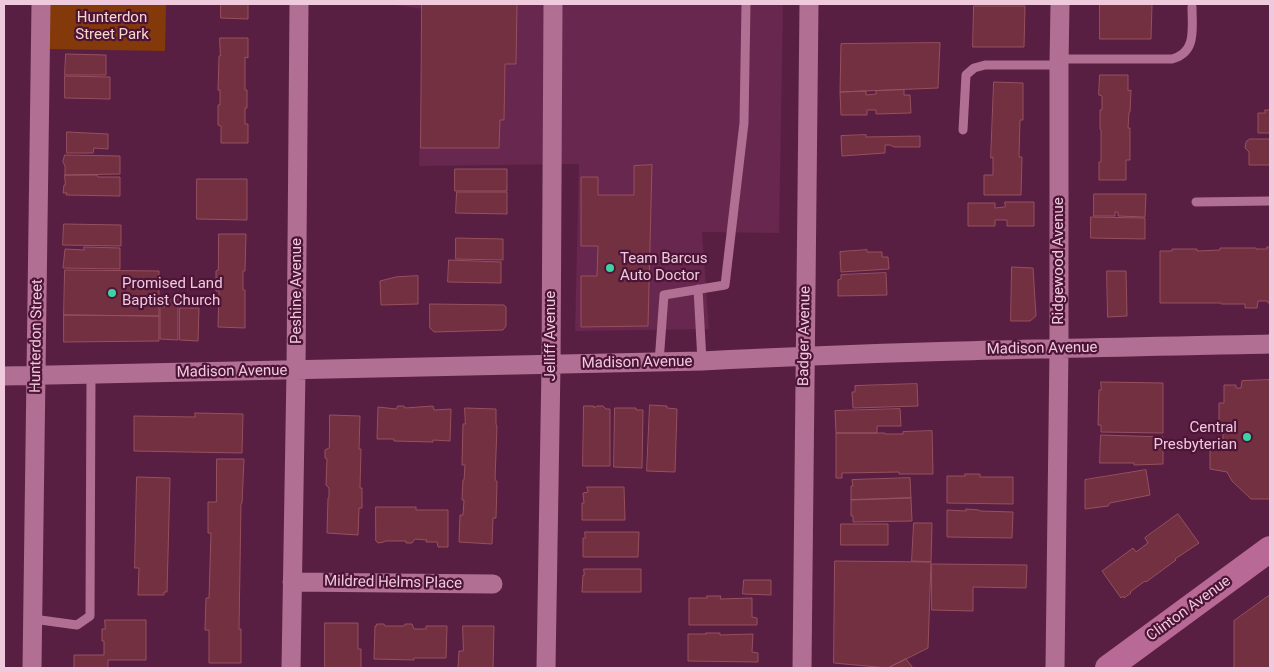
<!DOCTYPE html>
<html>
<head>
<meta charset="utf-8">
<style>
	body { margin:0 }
	#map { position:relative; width:1274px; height:672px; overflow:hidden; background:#591f42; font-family:Roboto,sans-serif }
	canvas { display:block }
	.frame { position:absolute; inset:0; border:5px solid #eecadc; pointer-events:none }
</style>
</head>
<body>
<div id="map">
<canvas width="1274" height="672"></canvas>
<div class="frame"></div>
</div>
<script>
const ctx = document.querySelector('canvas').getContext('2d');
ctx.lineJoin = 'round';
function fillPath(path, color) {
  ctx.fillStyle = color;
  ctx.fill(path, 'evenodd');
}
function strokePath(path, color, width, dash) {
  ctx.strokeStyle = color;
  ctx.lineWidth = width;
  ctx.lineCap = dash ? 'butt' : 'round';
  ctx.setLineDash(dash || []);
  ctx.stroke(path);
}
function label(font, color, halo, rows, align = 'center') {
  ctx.font = font + ' Roboto,sans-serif';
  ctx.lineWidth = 4.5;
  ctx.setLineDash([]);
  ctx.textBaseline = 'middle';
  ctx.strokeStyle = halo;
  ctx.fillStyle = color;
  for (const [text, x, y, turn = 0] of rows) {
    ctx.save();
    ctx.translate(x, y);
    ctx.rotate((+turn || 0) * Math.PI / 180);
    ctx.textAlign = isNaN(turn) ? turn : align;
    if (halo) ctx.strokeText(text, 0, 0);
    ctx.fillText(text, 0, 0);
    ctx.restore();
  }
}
const built = new Path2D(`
	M388 4H783L779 233 702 232 709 329 575 331 579 164 419 166 423 9Z`);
const green = new Path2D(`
	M49 4H166L165 51 49 49Z`);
const building = new Path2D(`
	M221 4H248V19L221 18Z
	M422 4H517L516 64H505L504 120H500L499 148H421Z
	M1100 4H1152L1151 39H1100Z
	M974 6H1025L1024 47H973Z
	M220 38H248V58L245 57V90H247V108H245V124H248V143H221V126L218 125V105H220V90H218L219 56H220Z
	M940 43 938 88 840 92 841 44Z
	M66 54 106 55V75H65Z
	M1100 75H1128V91L1131 90 1130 112H1129L1128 128H1130V160H1126V180H1099V162H1101V130L1100 129V110H1102V96L1099 95Z
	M65 76 110 77V99L65 98Z
	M994 82 1023 83V120H1020L1019 157H1022L1021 195H984V175H993V157L991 158Z
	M904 90V95H910L911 113 876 114V110H867V115H841L840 92 866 91V95L876 94V91Z
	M1265 110H1270V133H1258V113H1265Z
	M67 132 108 134V149L94 148 93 153H67Z
	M866 135V137L920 136V147H894L890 145H885V153L842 156 841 136Z
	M1250 139H1270V165H1249V152L1245 148 1246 142Z
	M65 155 120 156V174L65 175V166L63 162Z
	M652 165 648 326 581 327V276H597L598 246H581V177H598V195H634V166Z
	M455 169H507V191H455Z
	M65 175H97L98 177H120V196L66 195 67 193H63L64 185H65Z
	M197 179H247V220L197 219Z
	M457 192H507V214L456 213Z
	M1094 194H1146L1145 217 1118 216V212H1115V216H1094Z
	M1005 202H1034V226H1007V220H995V226H968V203H995V208L1005 207Z
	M1091 217 1145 218V239L1091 238Z
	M64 224 121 225V246L63 245Z
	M219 234H246L245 271H243V290H245V328L218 327 219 291H216V271L218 270Z
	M456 238 503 239V260L456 259Z
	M84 247 120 248V269L63 268 65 249 84 250Z
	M1267 247H1270V303H1268V301H1258L1257 308H1245V304H1221V303H1160V251H1172V249H1197V251L1220 250V248H1256V249H1267Z
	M867 250V252H882V257H888L889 269 841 272 840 252Z
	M449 260 501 262V283L448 282Z
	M1012 267 1033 268 1036 316 1030 321H1011Z
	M65 270 159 271V316L64 315Z
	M1107 271H1126L1127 316 1108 317Z
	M886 273 887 295 838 296V280L841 279V275Z
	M418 276V304L381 305 380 281 396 277Z
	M164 299H178V340L160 339V306L164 307Z
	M430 304 504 305 506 307V326L503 330 434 332 430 328Z
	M180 308H199L198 341 180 340Z
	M64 315 159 316V341L64 342Z
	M1270 380V499H1251L1232 481 1227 472 1210 469V446H1223V428H1219V403H1224V385H1236V388H1241L1242 381Z
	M1101 382 1163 383V433L1101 432V425H1098L1099 390H1101Z
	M917 384 918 406 853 408 852 392H855V386Z
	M650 405 667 406V408L677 409 675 472 647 471Z
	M398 406H404L405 408 433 406 434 410 451 409 450 441 433 440V442L394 441V439H377L378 407 396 409Z
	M584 406H594V408L597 406H603L606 409H610V466H583Z
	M465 408 496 409V424L497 427 495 479 497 482 496 518H493L492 544 459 542 460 515H463L464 500H462L463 480H464L465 465H462L463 424H465Z
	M615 408H636V410H643L642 468 614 467Z
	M900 409 901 426H877V433H836L835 411Z
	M195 413 243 414 242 453 134 451V416L195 417Z
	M330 415 360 416 359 449H361L360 488H362V508H359L358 535 327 533 328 498 329 497V488L326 485 327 459 325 458V450L329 448Z
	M932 431 933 474H899V472L842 473V478H836V433H885V434H903V432Z
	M1101 435 1163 437V464L1134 465V463H1100Z
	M217 459H244L242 503 241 504 239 629H241V663H209V630H205L206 598H209L211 533H208V502H216Z
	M1146 470 1150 495 1110 503 1108 506 1085 509V480Z
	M965 474H980V477H1013V504L947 503V476H965Z
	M137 477 170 478 167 592H164V595H138L139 568H135Z
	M910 478 911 498 851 500V486H853L852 480Z
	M587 487H624L625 520H582V503H584L583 493 588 492Z
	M911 498 912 521 853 522V516H851V500Z
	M376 507H416V510H448V547H438L437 542H426L427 540 415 539 412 543H406V541H385L384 542 378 543 376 541Z
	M966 509 979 510 980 511 1013 512 1012 538 947 537V510L966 511Z
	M1178 514 1199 543 1175 559 1176 560 1146 582 1145 581 1130 592 1131 593 1124 598 1123 596 1121 598 1102 571 1133 548 1136 552 1148 543 1145 538Z
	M914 523H932L931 562 912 561Z
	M841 524H888V545H841Z
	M585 532H639L638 557H583V538H585Z
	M835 561 931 562 928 648 888 668 834 663Z
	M932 564 1027 565 1026 588 973 587V611L932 610Z
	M584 569H641V592H582L583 575H584Z
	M744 580H771V595L743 594Z
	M1270 595V668H1234V621Z
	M707 596H721L720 599 752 598V617L757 618V625H689V598H707Z
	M105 620H146V660H108V668H74V655H104V641H102V629H105Z
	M325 623H358V649H361V668H325Z
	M377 624H384L385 626H404L405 624H412L414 629H426V626H447L446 658H414V660L374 659 375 626H376Z
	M463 626H494L493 668H458L459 651H463Z
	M706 633H720V635L753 634 752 652 758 653V662L688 661V634H706Z
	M906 659 913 668H888Z`);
const service = new Path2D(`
	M1059 59H1172C1197 52 1192 29 1192 7
	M963 130 966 75 974 68 985 65H1059
	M1196 202 1270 201
	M698 289 702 361
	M659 362 664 295 725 285 744 123 746 4
	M33 619 77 625 90 616 91 375`);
const minor = new Path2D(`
	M4 376 702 361C891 351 1081 348 1270 344
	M292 582 493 584
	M32 668 41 4
	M291 668 296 370 299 4
	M546 668 551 365 553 4
	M802 668 809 4
	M1055 668 1059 348V65L1060 4`);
const secondary = new Path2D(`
	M1108 668 1270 549`);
const markers = [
	[610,268,5,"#3dd4a3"],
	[112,293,5,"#3dd4a3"],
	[1247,437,5,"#3dd4a3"]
];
const parkNames = [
	["Hunterdon",112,18],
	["Street Park",112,35]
];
const poiNames = [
	["Team Barcus",620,259],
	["Auto Doctor",620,276],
	["Promised Land",122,284],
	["Baptist Church",122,301],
	["Central",1237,428,"right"],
	["Presbyterian",1237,445,"right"]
];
const streetNames = [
	["Ridgewood Avenue",1059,261,-90],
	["Peshine Avenue",297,291,-90],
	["Hunterdon Street",37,336,-89],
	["Jelliff Avenue",551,336,-90],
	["Badger Avenue",805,336,-89],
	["Madison Avenue",1042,349,-1],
	["Madison Avenue",637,363,-1],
	["Madison Avenue",232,372,-1],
	["Mildred Helms Place",393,583,1],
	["Clinton Avenue",1189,609,-36]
];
fillPath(built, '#68274e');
fillPath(green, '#84390b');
fillPath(building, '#733041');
strokePath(building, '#96505f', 1);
strokePath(service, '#b16f93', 9);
strokePath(minor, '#b16f93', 19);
strokePath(secondary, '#b86995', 26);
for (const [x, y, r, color] of markers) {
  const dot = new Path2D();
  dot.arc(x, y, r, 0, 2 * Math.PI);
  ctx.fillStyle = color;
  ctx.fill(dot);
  strokePath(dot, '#4d1437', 2);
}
label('15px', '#f4d8ca', '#4d1437', parkNames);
label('15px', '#eecadc', '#4d1437', poiNames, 'left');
label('15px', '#eecadc', '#4d1437', streetNames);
</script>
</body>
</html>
